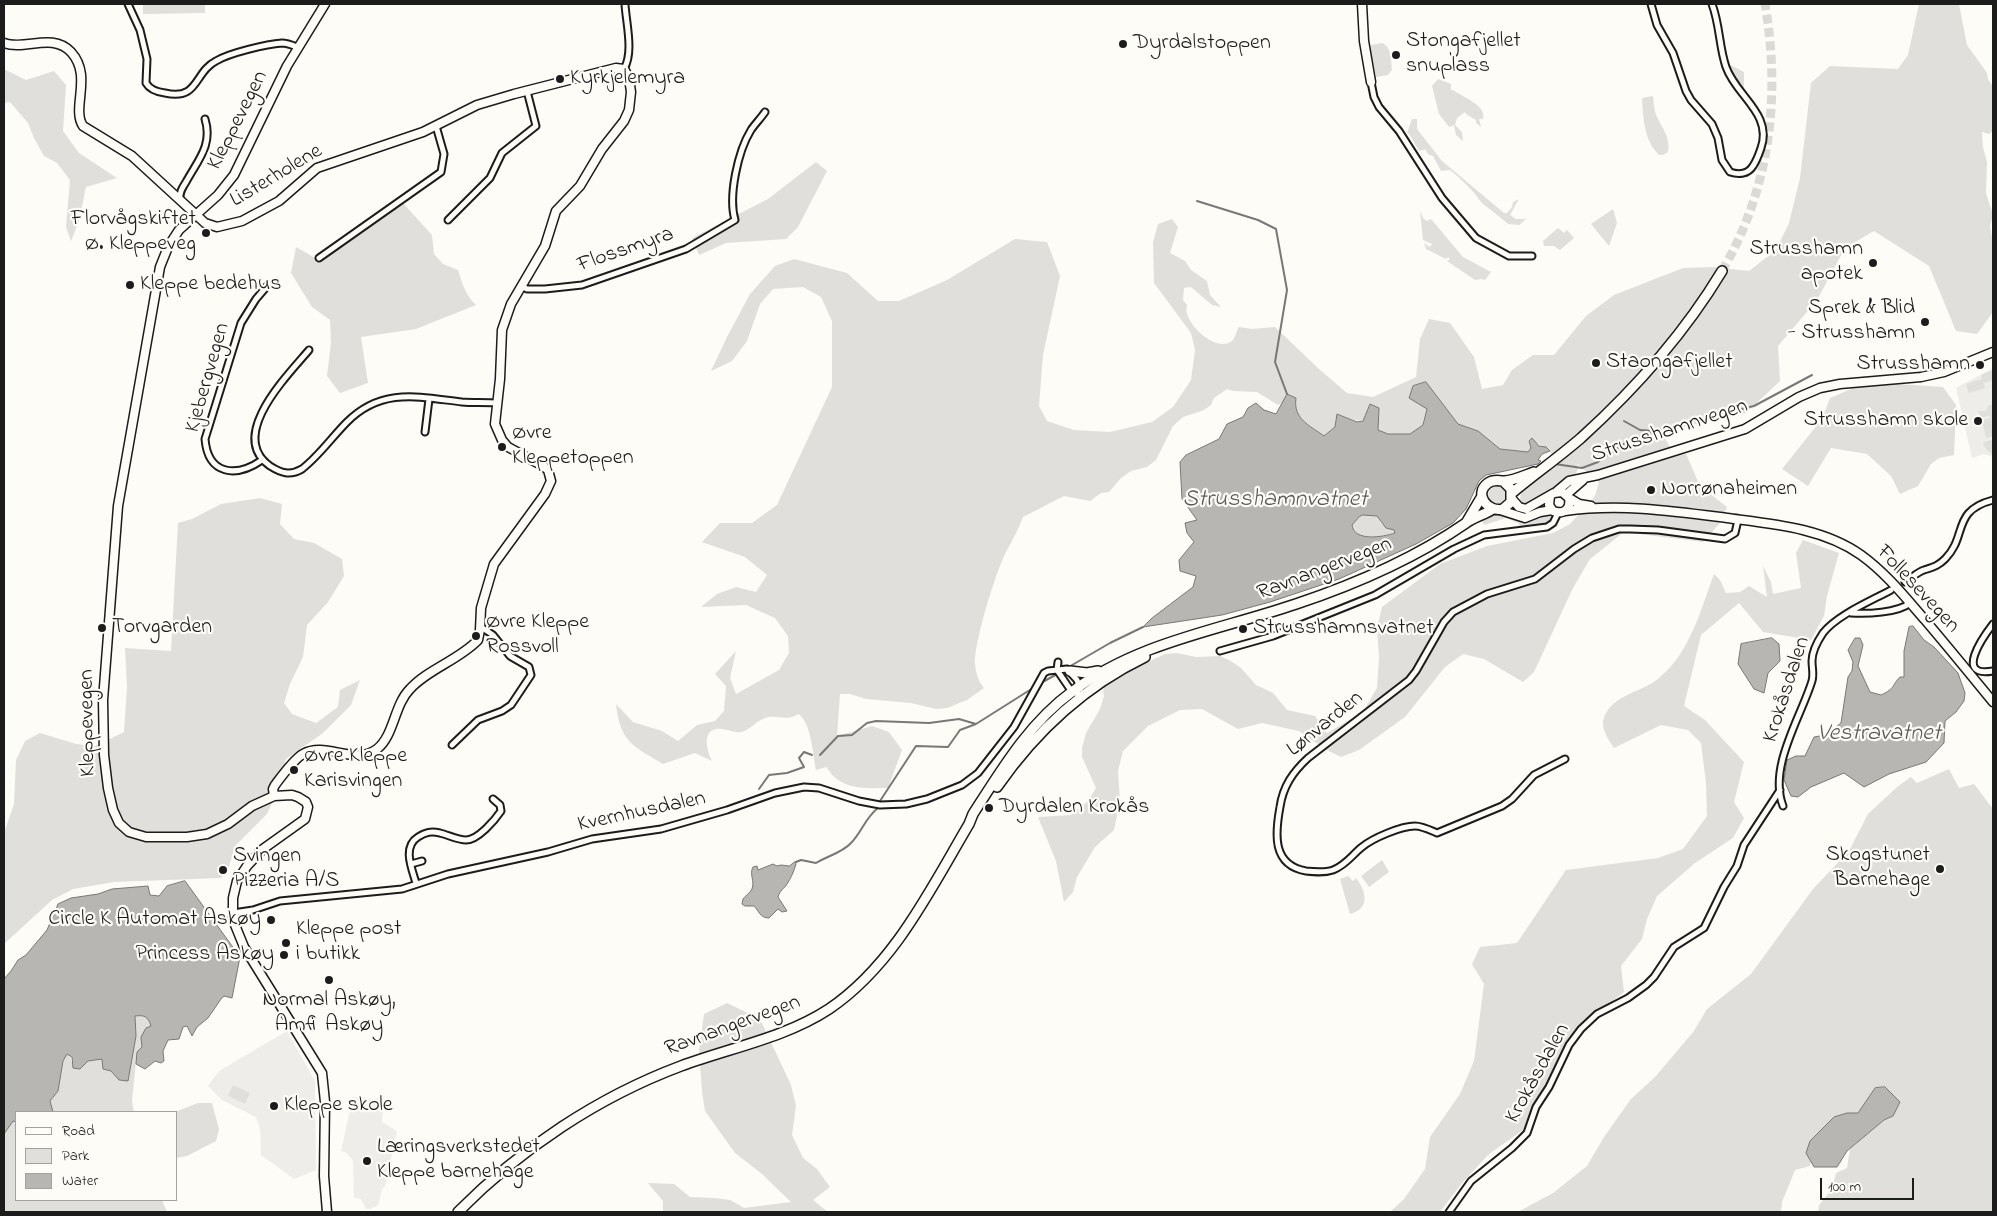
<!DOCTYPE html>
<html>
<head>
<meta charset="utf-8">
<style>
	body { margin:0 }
	#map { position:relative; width:1997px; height:1216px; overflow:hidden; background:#fdfcf7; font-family:"Indie Flower",sans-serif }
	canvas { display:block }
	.frame { position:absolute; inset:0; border:5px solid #1c1c1c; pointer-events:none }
	.legend { position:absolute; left:15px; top:1111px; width:162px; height:90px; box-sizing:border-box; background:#fdfcf7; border:1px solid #a3a29f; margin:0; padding:6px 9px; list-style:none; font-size:15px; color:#1c1c1c }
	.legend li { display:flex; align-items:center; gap:10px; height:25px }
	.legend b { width:25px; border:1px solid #a3a29f }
	.scale { position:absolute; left:1820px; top:1178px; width:94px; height:22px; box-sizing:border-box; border:2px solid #1c1c1c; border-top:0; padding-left:6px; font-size:15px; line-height:18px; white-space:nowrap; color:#1c1c1c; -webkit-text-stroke:4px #fdfcf7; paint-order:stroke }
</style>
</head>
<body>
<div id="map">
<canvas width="1997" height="1216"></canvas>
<div class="frame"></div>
<ul class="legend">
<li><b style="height:6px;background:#fdfcf7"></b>Road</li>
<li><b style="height:14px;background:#e0dfdb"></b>Park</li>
<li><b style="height:14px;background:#b7b6b2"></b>Water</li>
</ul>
<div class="scale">100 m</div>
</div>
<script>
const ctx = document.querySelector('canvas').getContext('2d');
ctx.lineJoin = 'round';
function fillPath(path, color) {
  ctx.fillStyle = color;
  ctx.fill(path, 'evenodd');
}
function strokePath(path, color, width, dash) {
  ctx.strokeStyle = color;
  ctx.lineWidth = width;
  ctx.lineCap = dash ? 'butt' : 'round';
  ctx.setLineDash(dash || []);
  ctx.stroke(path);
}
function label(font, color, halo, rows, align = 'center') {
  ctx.font = font + ' "Indie Flower",sans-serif';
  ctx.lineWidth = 4.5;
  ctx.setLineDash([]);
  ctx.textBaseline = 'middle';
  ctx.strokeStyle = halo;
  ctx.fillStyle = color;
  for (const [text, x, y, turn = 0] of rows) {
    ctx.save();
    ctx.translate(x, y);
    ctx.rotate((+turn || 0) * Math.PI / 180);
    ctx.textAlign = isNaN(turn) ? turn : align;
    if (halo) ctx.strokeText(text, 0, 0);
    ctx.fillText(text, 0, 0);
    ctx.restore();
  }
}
const built = new Path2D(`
	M1993 368V457L1984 454 1972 458 1956 388Z
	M287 1031 315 1081 316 1170 294 1179 261 1155 260 1129 256 1117 222 1100 208 1086 219 1071Z
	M353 1097 374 1099 380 1097 384 1100 382 1122 397 1131 385 1186 382 1189 378 1205 371 1209H366L361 1199 354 1198 353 1161 347 1153 341 1151Z`);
const green = new Path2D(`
	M143 4H205V13L143 14Z
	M1919 4H1959L1967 45 1987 73 1988 79 1993 87V131L1989 134 1982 132 1983 147 1987 162 1986 193 1993 215 1990 226 1993 244V312L1977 334 1956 331 1929 266 1874 231 1845 248 1817 300 1778 346 1780 381 1746 413 1661 432 1675 455 1686 454 1700 486 1727 507 1719 524 1703 542 1624 532 1590 559 1573 588 1534 672 1523 682 1484 659 1463 654 1445 667 1405 717 1359 750 1341 757 1325 749 1299 731 1262 723 1238 729 1202 709 1180 710 1148 726 1123 751 1118 771 1120 801 1114 830 1095 847 1077 877 1073 892 1064 902 1056 861 1038 817 1071 815 1088 801 1096 788 1082 757V748L1086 733 1100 709 1104 696 1103 691 1106 684 1116 677 1165 654 1177 653 1196 657 1220 656 1229 660 1241 668 1256 685 1273 693 1287 710 1315 716 1327 733 1363 712 1377 688 1379 658 1377 628 1382 607 1440 564 1487 546 1553 533 1570 524 1595 496 1599 482 1577 464 1578 469 1574 477 1564 480 1534 502 1524 504 1520 500 1521 491 1560 462 1554 463 1549 449 1536 443 1529 452H1525L1500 449 1478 431 1458 424 1426 382 1413 386 1409 397 1427 408 1423 425 1411 434H1387L1378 430 1379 409C1359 424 1361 423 1338 414L1335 427 1324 436C1309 425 1293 419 1296 398L1287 394 1282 403 1278 405 1257 392 1233 391 1227 389 1214 398 1211 405 1204 410 1183 417 1173 426 1156 460 1147 467 1131 471 1121 478 1109 492 1101 493 1090 501 1064 496 1023 517C1018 530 1012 541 1006 552 996 571 974 643 975 664 976 673 978 681 984 688L967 700 947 708 936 709 911 703 866 699 850 694H840L837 736 872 726 889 732 902 750 888 788C871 788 851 790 837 779 832 776 830 771 826 767L816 770C813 755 811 721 798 714 788 722 775 714 765 718 756 721 750 730 741 732 735 733 729 730 722 729 701 727 706 749 712 761L695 753 663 764C633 746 620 742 616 704L633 722 662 731 678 741 697 725 715 721 724 711 726 686 715 674 736 651 730 678 736 694 779 670 789 653 788 636 775 618 746 605 701 607 717 594 736 587 756 592 767 575 745 557 702 542 720 523H752L777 505 832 387V321L821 297 803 287 773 289 760 304 747 341 732 361 711 371 727 337 750 294 775 266 794 259 847 273 878 301H899L947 280 1015 239 1047 242 1060 276 1043 355 1039 406 1047 421 1074 430 1110 432 1152 422 1173 407 1191 380 1195 350 1191 333 1154 283 1153 242 1158 224 1172 219 1178 227 1170 253 1185 261 1191 270 1207 281 1210 295 1221 307 1212 305 1191 287 1184 288 1183 300 1187 305C1181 322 1217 354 1232 341 1236 337 1236 331 1239 327L1252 329 1275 327 1319 369 1347 393 1373 397 1416 377 1420 339 1429 319 1450 323 1474 357 1482 389 1503 385 1512 370 1533 355H1554L1586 316 1614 295 1683 268 1713 267 1749 271 1776 250 1789 223 1800 178 1811 83 1830 66 1898 69 1908 55Z
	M1382 43C1392 47 1391 60 1392 70L1388 75 1376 77 1370 48 1371 45Z
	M1727 63 1744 72V88H1741L1733 77Z
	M4 69 26 80 54 71 66 85 63 131 79 153 117 178 86 187 79 221 71 241 66 227 70 180 57 163 44 156 34 138 28 123 10 102 4 103Z
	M1438 79 1451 84V90H1453C1462 97 1487 105 1483 119H1479L1481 127 1476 123V120L1466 114 1465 112 1457 118 1455 125 1462 132 1463 141 1456 135 1454 125 1449 127 1439 114 1432 86Z
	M1653 96C1654 103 1654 111 1657 117 1662 128 1671 138 1668 152L1663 155H1659C1644 140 1643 118 1642 98Z
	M1412 119H1417V129L1442 161 1504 213H1507L1512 207 1513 202 1519 199 1510 215 1516 219H1526L1519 225 1508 224C1500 217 1492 211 1483 204 1481 202 1478 198 1476 195 1468 186 1459 177 1450 170L1441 171 1433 156 1429 155 1425 149 1420 151 1418 149 1409 134 1407 133Z
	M816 162 827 171 798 227 786 239 726 243 699 255 692 238 768 199Z
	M403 203 432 235 434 254 443 264 458 270C462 283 466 296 476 305L416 329 361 337 368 383 340 393 327 376 331 343 330 320 312 307 291 273 296 247 315 258 350 241Z
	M1613 209 1617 223 1609 246 1591 224Z
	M1420 211 1423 218 1427 221 1431 219 1463 257 1491 272 1485 280 1481 279 1475 280 1447 261 1450 259 1448 257 1446 259 1426 249 1424 243 1430 247 1432 244 1423 240Z
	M1558 228 1564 233 1567 230 1574 238 1560 250 1554 246H1544L1543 241Z
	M1993 370V380L1984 383 1985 388 1969 393 1966 384 1982 379 1981 375Z
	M1867 382 1943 387 1956 405 1954 455 1939 458 1931 464 1918 486 1900 494 1891 476 1867 454 1831 448 1808 486 1782 469 1822 419 1830 398Z
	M1993 404V436L1986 438 1982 420 1991 418 1987 415V416L1981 418 1978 411H1986L1988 406Z
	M1993 440V454L1987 450 1983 444 1984 442Z
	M1488 495a9 9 0 1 1 18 0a9 9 0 1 1-18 0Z
	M260 498 282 504 280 524 294 539 314 543 342 559 344 576 328 602 307 625 303 657 290 684 284 703 292 714 316 723 338 707 340 690 360 680 351 705 323 733 286 759 278 783 265 798 274 799 267 814 235 846 229 867 221 878 114 882 73 889 52 900 4 944V833L14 804 16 760 25 741 40 733 76 744 95 746 124 732 127 687 125 648 171 651 178 523 192 519 221 504Z
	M1504 514C1512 516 1522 521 1530 520 1538 518 1542 514 1550 514L1551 517 1547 524 1520 526 1518 523 1506 518 1484 525 1482 520 1495 515Z
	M1363 515 1377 516 1382 524 1394 530 1395 533C1383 536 1354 542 1352 525L1359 517Z
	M1803 540 1839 553 1827 596 1824 616 1811 640 1763 632 1739 603 1701 635 1684 706 1705 720 1744 762 1734 802 1744 818 1733 838 1695 863 1657 896 1647 919 1642 939 1621 966 1624 992 1580 1025 1565 1043 1526 1128 1489 1154 1462 1183 1440 1212H1390L1404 1199 1425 1169 1430 1137 1460 1094 1474 1061 1484 984 1472 964 1480 947 1517 943 1566 870 1658 858 1683 849 1707 816 1706 783 1701 743 1688 730 1661 725 1614 748C1608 738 1598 726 1606 713 1618 693 1643 692 1659 678 1690 653 1701 609 1714 574L1720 580 1726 593 1740 592 1749 586 1767 597 1763 566 1771 582 1773 594 1801 588 1796 553Z
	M1949 769 1959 788 1974 784 1993 809V1212H1818L1819 1205 1832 1189 1836 1173 1847 1168 1850 1149 1884 1120 1893 1116 1900 1102 1885 1087 1875 1088 1858 1113H1847L1806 1153 1811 1161 1810 1166 1795 1170 1782 1202 1781 1212H1518L1553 1193 1587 1166 1604 1137 1631 1099 1655 1077 1694 1031 1707 1009 1751 974 1813 889 1849 851 1868 814 1897 787 1911 777 1917 783Z
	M1382 860 1389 872 1369 887 1361 876Z
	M1348 876 1353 881 1356 878C1367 892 1370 909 1350 914L1340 879Z
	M727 1003 760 1019 791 1085 796 1106 792 1135 803 1158 817 1169 830 1187 813 1200 828 1212H663V1201L648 1183 674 1184 690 1197 715 1198 730 1200 744 1208 791 1202 762 1174 735 1153 705 1111 702 1091 699 1050 704 1014Z
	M135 1016C145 1016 148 1016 151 1026L142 1047 137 1052 132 1101 134 1112H53L50 1101 58 1091 63 1061 67 1054H70L71 1061 80 1069 88 1061 102 1059 104 1064 119 1080C133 1053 137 1047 135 1016Z
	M233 1085 250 1093 245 1104 228 1096Z
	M198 1103H212L219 1129 216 1141 187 1156 176 1158V1112H175Z
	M13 1121 16 1122V1200H162L167 1212H4V1134Z`);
const water = new Path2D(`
	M1426 382 1458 424 1478 431 1500 449 1528 452 1531 448 1529 441 1532 438 1539 446 1546 447 1550 451 1542 454 1538 460 1541 461 1538 464 1486 475 1479 481 1466 509 1453 523 1416 544 1339 579 1270 602 1222 615 1143 627 1152 618 1193 587 1196 576 1180 571 1179 560 1194 542 1187 533 1185 523 1197 520 1182 499 1180 462 1186 455 1219 439 1227 424 1243 417 1248 408 1256 403 1264 410 1276 414 1287 394 1296 398C1293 419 1309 425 1324 436L1335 427 1337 414 1357 422 1363 421 1370 404 1379 408 1378 430 1388 434H1410L1423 425 1427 409 1409 398 1413 386ZM1363 515 1377 516 1386 528 1394 530 1395 533C1383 537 1354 542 1352 525L1359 517Z
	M1913 626 1924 640 1934 647 1958 673 1965 693 1964 701 1956 712 1945 721 1944 743 1926 762 1889 774 1864 787 1844 773 1811 787 1798 797 1791 796 1784 780 1787 760 1796 756H1805L1814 737 1825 735 1841 723 1848 677 1852 671 1853 662 1848 650 1855 638H1860L1863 645 1858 666 1870 692 1881 695C1896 688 1891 686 1900 677H1904V651L1909 627Z
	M1772 638 1779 644 1780 661 1768 673 1764 693 1754 689 1738 664 1741 644Z
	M795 862 796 864C794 871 791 878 787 884 784 889 780 890 778 897L787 911 782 912 778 909 769 918C760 918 759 911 754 906H745L742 904 743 899C745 896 750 893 752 889 755 881 749 874 753 867L757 866 758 870 773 864 777 866 781 865 789 866Z
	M185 881 240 957 232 998 224 996 221 999 208 1018 197 1027 192 1036 187 1026 183 1027 179 1039 168 1040 163 1051 164 1061 161 1063 155 1061 145 1069 136 1064 137 1052 142 1047 141 1037 146 1028 151 1026C148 1016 144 1015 135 1016L136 1036 128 1081 119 1080 111 1071 103 1069 102 1059 88 1061 80 1069 73 1068 72 1057 67 1054 63 1061 58 1091 50 1101 53 1112H16V1122L13 1121 4 1134V979L11 971 18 960 26 955 47 930 58 904 71 898 98 894 112 889 148 886 150 895 159 896 167 886Z
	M1885 1087 1900 1102 1893 1116 1884 1120 1847 1151 1837 1167H1814L1806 1153 1810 1141 1834 1117 1847 1113H1858L1875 1088Z`);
const stream = new Path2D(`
	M1197 201 1258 220 1276 229 1287 290 1275 362 1287 394
	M1624 421 1640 430 1654 431
	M1555 464 1582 468 1598 462 1628 441 1675 425 1754 406 1812 375
	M1067 668 1110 643 1143 627
	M1039 684 1059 673
	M820 755 838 736 852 735 867 723 876 721 929 723 959 719 976 724
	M759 789 769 775 787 773 804 767 799 758 804 752 812 755
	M796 862 801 860 816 863C827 856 842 853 851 843 862 832 865 818 878 808L880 801 916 746 948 747 960 730 976 724 1033 688`);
const primaryTunnel = new Path2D(`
	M1722 271C1770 189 1781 97 1765 4`);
const street = new Path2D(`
	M128 4 140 30 147 59 146 83C150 90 157 92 165 93 199 101 194 72 216 61 229 53 267 44 282 43 287 43 292 45 297 47
	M1651 4 1657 25 1673 53 1686 91 1691 100 1712 124 1718 138 1722 160 1730 172C1739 175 1748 174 1753 166 1757 160 1759 154 1761 148 1773 114 1736 96 1726 67 1719 47 1720 25 1712 4
	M624 69C634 52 626 23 625 4
	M1371 82 1374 97 1379 107 1399 131 1442 198 1476 238 1509 256H1532
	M180 200C179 193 182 188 186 182 198 160 213 145 205 119
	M448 220 490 178 502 153 536 126 527 91
	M319 258 441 172 444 154 436 126
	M521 286 527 289H545L582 285 686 249 735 220C728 196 738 151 751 130 755 124 761 118 765 112
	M309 350C287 376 227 436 270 466 281 473 290 476 302 469 319 456 332 437 347 422 382 387 419 397 462 402 473 403 485 402 496 403
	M425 432 429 399
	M262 460C236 478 208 475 205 439L241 323 256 299 268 285
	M1905 582C1911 579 1917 572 1924 570 1933 567 1938 566 1945 559 1968 536 1951 511 1993 500
	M1851 613C1866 614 1898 613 1910 603
	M1993 624C1983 637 1954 678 1993 671
	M1220 651 1273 636 1375 595 1454 549 1484 535 1547 527 1553 523 1558 513
	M1057 670 1072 692 1082 695
	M1057 670 1058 662
	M452 745 478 720 502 711 511 705 531 675 529 667 510 656 493 635 481 627
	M1565 759 1534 775 1512 799 1502 806 1437 833C1430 830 1422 826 1415 826 1401 826 1373 838 1362 847 1352 855 1346 865 1333 870 1324 873 1315 872 1306 871 1272 865 1275 834 1280 807 1283 786 1293 772 1308 758L1409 680 1416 671 1444 622 1453 612 1487 594 1535 579 1574 549 1592 538 1619 529H1630L1658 530 1725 539 1735 533 1738 520
	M1783 806C1768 767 1801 717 1812 681 1814 674 1812 668 1812 661 1812 651 1817 642 1823 633 1837 615 1871 601 1891 590
	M411 864 422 861
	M416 883C412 869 402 847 418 837 426 832 431 831 440 833 448 835 458 840 466 840 478 840 495 820 501 811L500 805 493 799
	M233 913 253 910 280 901 402 889 448 874 548 852 592 839 661 829 727 810 775 793 804 787 819 788 859 801 880 805 906 804 927 799 962 785 978 773 1014 727 1044 673 1048 671 1067 669 1077 680 1080 689
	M1449 1212 1471 1181 1512 1148 1527 1133 1536 1107 1549 1087 1569 1045 1581 1029 1597 1014 1628 998 1646 985 1654 977 1674 947 1704 928 1724 887 1737 866 1744 845 1780 790`);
const secondary = new Path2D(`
	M325 4 287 66 234 175 218 195 179 230 168 247 160 267 118 506 103 700 104 755 108 788 113 810 119 823 129 832 146 837H187L207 834 228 824 252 806 274 796 292 795 298 797 306 802 308 807 305 819 263 849 247 866 237 881 233 898V920L244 947 322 1073 325 1102 324 1176 327 1212
	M1362 4 1364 41 1371 82
	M4 43C25 51 52 32 71 52 93 76 71 108 83 126L132 156 205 223 217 227 242 221 279 201 317 168 423 132 477 105 514 94 616 68 624 69 629 78 631 92 629 110 624 121 602 149 580 186 556 211 545 246 511 304 502 330 500 379 495 424 502 440 508 447 543 466 548 470 551 481 545 494 494 564 481 608 480 630 478 640C459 660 428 669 410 689 394 705 394 736 377 749 354 766 326 741 303 754 294 759 281 777 275 785L273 789 274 796
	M1556 492 1569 481 1598 475 1745 429 1799 397 1820 388 1840 384 1921 377 1944 372 1993 352
	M1567 494 1583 480
	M1569 498 1579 504 1591 506
	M1512 499 1519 507 1526 509 1554 493 1562 492 1569 498C1571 509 1564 515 1553 511L1549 505 1550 496
	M1500 510 1525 518 1540 512 1552 510
	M1565 511C1619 503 1674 511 1727 518 1773 524 1823 528 1861 555 1886 573 1905 597 1925 620 1948 647 1970 674 1993 702`);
const primary = new Path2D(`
	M1503 481 1511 489V502L1503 509C1488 513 1473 494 1488 483 1494 479 1498 481 1504 481 1513 481 1525 475 1534 472
	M1512 493C1535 474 1559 457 1581 438 1635 389 1684 334 1722 271
	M1466 523 1482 496
	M1070 671 1087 673 1098 671
	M997 787C1036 731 1083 687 1145 657
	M458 1212C520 1149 598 1097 681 1066 729 1048 785 1038 829 1009 894 965 930 890 969 824L973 814C1002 769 1029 723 1073 691 1138 642 1220 630 1296 604 1356 584 1414 559 1466 523 1474 517 1484 515 1493 509`);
const markers = [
	[1123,44,5,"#1c1c1c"],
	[1396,55,5,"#1c1c1c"],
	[560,79,5,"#1c1c1c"],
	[206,233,5,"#1c1c1c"],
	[1873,263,5,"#1c1c1c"],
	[130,285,5,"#1c1c1c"],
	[1925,322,5,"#1c1c1c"],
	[1596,363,5,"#1c1c1c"],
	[1980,365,5,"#1c1c1c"],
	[1978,421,5,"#1c1c1c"],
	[502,447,5,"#1c1c1c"],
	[1651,490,5,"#1c1c1c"],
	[102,628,5,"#1c1c1c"],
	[1243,629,5,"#1c1c1c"],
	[476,636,5,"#1c1c1c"],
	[294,770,5,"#1c1c1c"],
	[989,808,5,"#1c1c1c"],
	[1940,869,5,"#1c1c1c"],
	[223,870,5,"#1c1c1c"],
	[271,920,5,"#1c1c1c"],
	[286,943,5,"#1c1c1c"],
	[284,955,5,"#1c1c1c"],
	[329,980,5,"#1c1c1c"],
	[274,1106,5,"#1c1c1c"],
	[367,1161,5,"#1c1c1c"]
];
const poiNames = [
	["Stongafjellet",1406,42],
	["snuplass",1406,67],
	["Dyrdalstoppen",1133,44],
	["Kyrkjelemyra",570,79],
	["Florvågskiftet",196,220,"right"],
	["Ø. Kleppeveg",196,245,"right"],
	["Strusshamn",1863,250,"right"],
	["apotek",1863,275,"right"],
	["Kleppe bedehus",140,285],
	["Sprek & Blid",1915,309,"right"],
	["- Strusshamn",1915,334,"right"],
	["Staongafjellet",1606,363],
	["Strusshamn",1970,365,"right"],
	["Strusshamn skole",1968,421,"right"],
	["Øvre",512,434],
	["Kleppetoppen",512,459],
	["Norrønaheimen",1661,490],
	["Øvre Kleppe",486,623],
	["Rossvoll",486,648],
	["Torvgarden",112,628],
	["Strusshamnsvatnet",1253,629],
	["Øvre Kleppe",304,757],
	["Karisvingen",304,782],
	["Dyrdalen Krokås",999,808],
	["Skogstunet",1930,856,"right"],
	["Barnehage",1930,881,"right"],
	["Svingen",233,857],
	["Pizzeria A/S",233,882],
	["Circle K Automat Askøy",261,920,"right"],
	["Kleppe post",296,930],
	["i butikk",296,955],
	["Princess Askøy",274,955,"right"],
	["Normal Askøy,",329,1001,"center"],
	["Amfi Askøy",329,1026,"center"],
	["Kleppe skole",284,1106],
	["Læringsverkstedet",377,1148],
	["Kleppe barnehage",377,1173]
];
const streetNames = [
	["Kleppevegen",239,121,-63],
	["Listerholene",277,177,-31],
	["Flossmyra",626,251,-19],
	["Kjebergvegen",209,378,-74],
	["Strusshamnvegen",1670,432,-18],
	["Ravnangervegen",1325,570,-21],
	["Follesevegen",1917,590,47],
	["Krokåsdalen",1788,690,-72],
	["Kleppevegen",89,723,-91],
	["Lønvarden",1326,725,-39],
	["Kvernhusdalen",642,813,-12],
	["Ravnangervegen",733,1027,-20],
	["Krokåsdalen",1539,1074,-61]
];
const waterNames = [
	["Strusshamnvatnet",1275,501],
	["Vestravatnet",1879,735]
];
fillPath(built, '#eeede9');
fillPath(green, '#e0dfdb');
fillPath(water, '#b7b6b2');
strokePath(water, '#797876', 1);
strokePath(stream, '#797876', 2);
strokePath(primaryTunnel, '#dbdad6', 9, [9, 4.5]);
strokePath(street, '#1c1c1c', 9);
strokePath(secondary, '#1c1c1c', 11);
strokePath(primary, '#1c1c1c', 12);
strokePath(street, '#fdfcf7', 5);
strokePath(secondary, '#fdfcf7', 8);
strokePath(primary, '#fdfcf7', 9);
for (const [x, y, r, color] of markers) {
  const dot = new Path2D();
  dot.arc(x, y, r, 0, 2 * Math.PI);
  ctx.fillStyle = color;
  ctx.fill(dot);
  strokePath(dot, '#fdfcf7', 2);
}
label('22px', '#1c1c1c', '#fdfcf7', poiNames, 'left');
label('22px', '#1c1c1c', '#fdfcf7', streetNames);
label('italic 24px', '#5a5a58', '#fdfcf7', waterNames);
</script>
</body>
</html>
